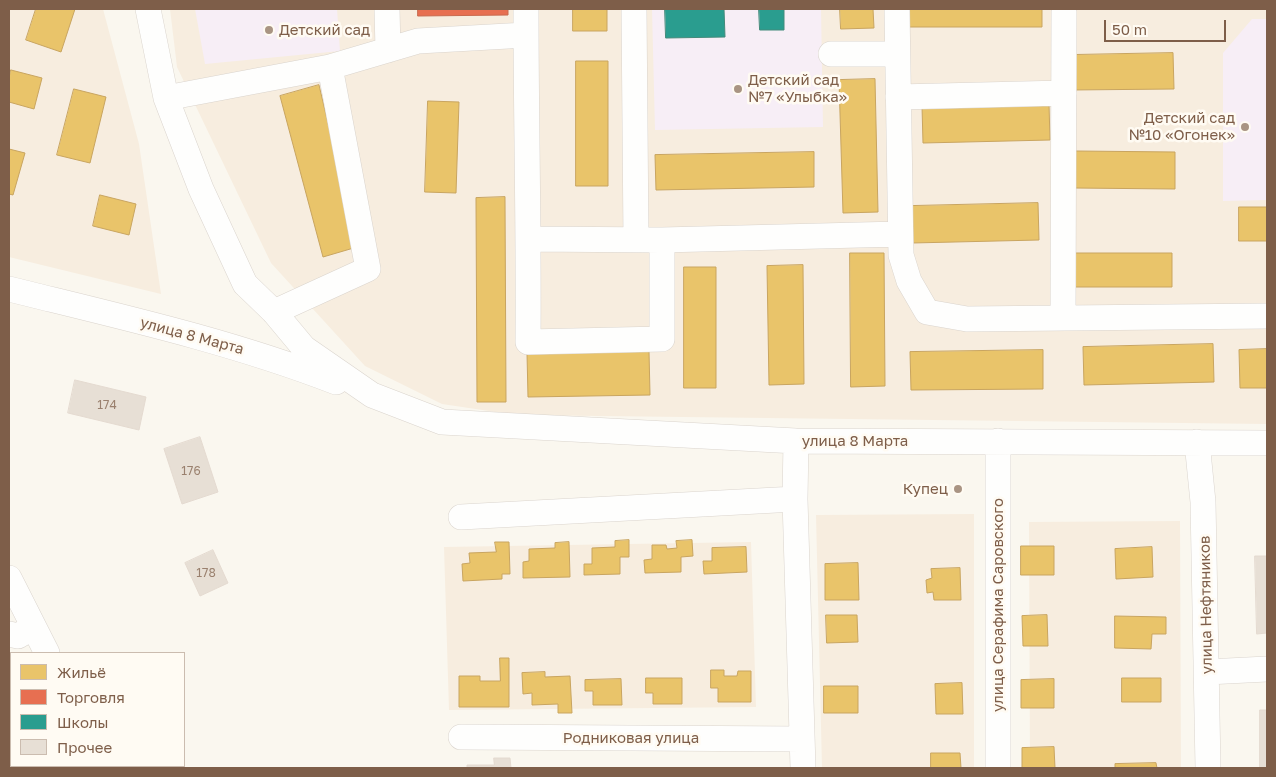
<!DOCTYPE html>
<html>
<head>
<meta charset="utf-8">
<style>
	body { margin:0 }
	#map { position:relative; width:1276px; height:777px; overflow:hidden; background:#faf7ef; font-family:"Golos Text",sans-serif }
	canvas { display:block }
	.frame { position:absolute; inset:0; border:10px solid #7e5e49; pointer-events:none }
	.legend { position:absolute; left:10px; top:652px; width:175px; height:115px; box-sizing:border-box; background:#fffbf3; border:1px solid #cbbcaf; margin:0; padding:6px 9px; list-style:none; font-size:15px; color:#7e5e49 }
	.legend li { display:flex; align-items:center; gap:10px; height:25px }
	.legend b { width:25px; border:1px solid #cbbcaf }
	.scale { position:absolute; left:1104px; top:20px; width:122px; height:22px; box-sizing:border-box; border:2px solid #7e5e49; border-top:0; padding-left:6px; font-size:15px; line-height:18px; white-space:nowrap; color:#7e5e49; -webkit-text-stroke:4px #fffbf3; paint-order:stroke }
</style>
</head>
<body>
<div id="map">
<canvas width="1276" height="777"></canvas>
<div class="frame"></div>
<ul class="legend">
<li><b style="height:14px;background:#e9c46a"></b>Жильё</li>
<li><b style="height:14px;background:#e76f51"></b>Торговля</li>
<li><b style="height:14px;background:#2a9d8f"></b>Школы</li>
<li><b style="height:14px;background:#e7dfd5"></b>Прочее</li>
</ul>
<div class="scale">50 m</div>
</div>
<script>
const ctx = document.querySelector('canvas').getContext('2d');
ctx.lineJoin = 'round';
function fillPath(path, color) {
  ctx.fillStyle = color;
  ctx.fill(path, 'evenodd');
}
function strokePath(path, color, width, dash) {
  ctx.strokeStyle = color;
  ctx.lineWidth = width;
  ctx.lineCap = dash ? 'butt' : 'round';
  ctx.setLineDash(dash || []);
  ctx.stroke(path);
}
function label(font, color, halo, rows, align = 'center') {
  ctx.font = font + ' "Golos Text",sans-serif';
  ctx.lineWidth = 5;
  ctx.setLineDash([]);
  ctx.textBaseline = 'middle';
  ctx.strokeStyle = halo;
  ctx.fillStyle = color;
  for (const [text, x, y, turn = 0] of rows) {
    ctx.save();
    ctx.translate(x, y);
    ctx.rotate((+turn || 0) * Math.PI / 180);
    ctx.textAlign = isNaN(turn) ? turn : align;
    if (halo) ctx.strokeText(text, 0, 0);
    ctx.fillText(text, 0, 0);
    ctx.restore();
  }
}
const residential = new Path2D(`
	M9 9H103L139 144 161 294 9 257Z
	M170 9H1267V424L516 415 442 404 365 366 271 263 177 67Z
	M974 514V768H822L816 515Z
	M1180 521 1181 768H1030L1029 522Z
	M751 542 756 707 449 710 444 547Z`);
const education = new Path2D(`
	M195 9H337L340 51 205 64Z
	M652 9H821L823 127 655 130Z
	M1252 19H1267V200L1223 201V53Z`);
const homes = new Path2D(`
	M36 9H75L61 52 26 40Z
	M573 9H607V31H573Z
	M840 9H873L874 28 841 29Z
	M907 9H1042V27H907Z
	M1173 53 1174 89 1071 90V55Z
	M576 61H608V186H576Z
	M11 70 42 78 34 109 9 102V78Z
	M875 79 878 212 843 213 839 80Z
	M319 85 357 247 323 257 280 96Z
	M74 89 106 97 90 163 57 155Z
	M428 101 459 102 456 193 425 192Z
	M1049 104 1050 140 923 143 922 106Z
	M9 149 25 153 13 195 9 194Z
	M1075 151 1175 152V189L1074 188Z
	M814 152V187L656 190 655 155Z
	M100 195 136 204 129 235 93 226Z
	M505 197 506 402H477L476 198Z
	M1038 203 1039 240 912 243 911 206Z
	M1239 207H1267V241H1239Z
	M850 253H884L885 386 851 387Z
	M1076 253H1172V287H1075Z
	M803 265 804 384 769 385 767 266Z
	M684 267H716V388H684Z
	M1213 344 1214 382 1084 385 1083 347Z
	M1267 349V388H1240L1239 350Z
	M1043 350V389L911 390 910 352Z
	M649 351 650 395 528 397 527 353Z
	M629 540V557H620V574L584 575V564H592V548L615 547V541Z
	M692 540 693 556 681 557V572L645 573 644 560 652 559V545H666L667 549 677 548 676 541Z
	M495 542H509L510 574H502V579L463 581 462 564 470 563 469 553 496 552Z
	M569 542 570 577 523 578V562L529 561V549L555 548V543Z
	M1021 546H1054V575H1021Z
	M746 547 747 572 704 574 703 561H712V548Z
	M1152 547 1153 577 1116 579 1115 549Z
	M858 563 859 600H825V564Z
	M960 568 961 600H934L933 592 927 593 926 580 932 578 931 569Z
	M826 615H857L858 642 827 643Z
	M1047 615 1048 646H1023L1022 616Z
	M1115 616 1166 617V634H1152L1151 649 1115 648Z
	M500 658H509V707H459V676H480V681H500Z
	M711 670H724V676H737L738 671H751V702H718V688H711Z
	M545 672V677L570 676 572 713H558V704L532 705V693L523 694 522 673Z
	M646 678H682V704H653V693H646Z
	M1122 678H1161V702H1122Z
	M621 679 622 705H593V691H585V680Z
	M1054 679V708H1021V680Z
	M962 683 963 714H936L935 684Z
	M824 686H858V713H824Z
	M1054 747 1055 768H1022V748Z
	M931 753H960L961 768H931Z
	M1156 763 1157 768H1115V764Z`);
const shops = new Path2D(`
	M418 9H508V15L418 16Z`);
const schools = new Path2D(`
	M665 9H724L725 37 666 38Z
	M759 9H784V30H760Z`);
const building = new Path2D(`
	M75 380 146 397 139 430 68 413Z
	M200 437 218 492 182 504 164 449Z
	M213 550 228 583 200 596 185 563Z
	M1255 556H1267V633L1257 634Z
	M1260 710H1267V768H1260Z
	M494 758H510L511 768H467V765H494Z`);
const minor = new Path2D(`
	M148 9 166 98 201 189 245 284 274 312 304 348 372 395 442 422 796 441 1267 443
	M387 9 388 50
	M526 9C526 120 529 231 528 342L662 339V240
	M634 9 636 240
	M897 9 901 255 909 281 927 312 967 319 1267 316
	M831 54H897
	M330 67 418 41 526 35
	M898 97 1064 93
	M166 98 330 67 368 269 274 312
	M529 239 662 240 899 234
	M9 289C118 316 230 341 336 382
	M1063 318 1064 13
	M796 441 795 499 803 768
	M998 441V768
	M1197 442 1203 502 1208 768
	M461 517 795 499
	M9 578 47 653
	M9 634 18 636 33 627
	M1207 672 1267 669
	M461 737 802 739
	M106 766 107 768`);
const markers = [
	[269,30,5,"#a99483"],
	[738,89,5,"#a99483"],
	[1245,127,5,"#a99483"],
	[958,489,5,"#a99483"]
];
const numberNames = [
	["174",107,405],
	["176",191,471],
	["178",206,573]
];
const poiNames = [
	["Детский сад",279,30],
	["Детский сад",748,80],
	["№7 «Улыбка»",748,97],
	["Детский сад",1235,118,"right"],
	["№10 «Огонек»",1235,135,"right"],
	["Купец",948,489,"right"]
];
const streetNames = [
	["улица 8 Марта",192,336,15],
	["улица 8 Марта",855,441],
	["улица Серафима Саровского",998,605,-90],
	["улица Нефтяников",1206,605,-91],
	["Родниковая улица",631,738]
];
fillPath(residential, '#f7eddf');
fillPath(education, '#f7eef6');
fillPath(homes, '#e9c46a');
strokePath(homes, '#c9a560', 1);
fillPath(shops, '#e76f51');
strokePath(shops, '#c86a4f', 1);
fillPath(schools, '#2a9d8f');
strokePath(schools, '#438a7a', 1);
fillPath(building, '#e7dfd5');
strokePath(building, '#e4dad0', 1);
strokePath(minor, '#dad4cd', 26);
strokePath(minor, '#fefefd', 25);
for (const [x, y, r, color] of markers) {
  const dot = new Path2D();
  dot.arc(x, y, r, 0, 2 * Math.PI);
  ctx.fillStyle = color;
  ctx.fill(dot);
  strokePath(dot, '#fffbf3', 2);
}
label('12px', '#9a806e', null, numberNames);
label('15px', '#7e5e49', '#fffbf3', poiNames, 'left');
label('15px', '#7e5e49', '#fffbf3', streetNames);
</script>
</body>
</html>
